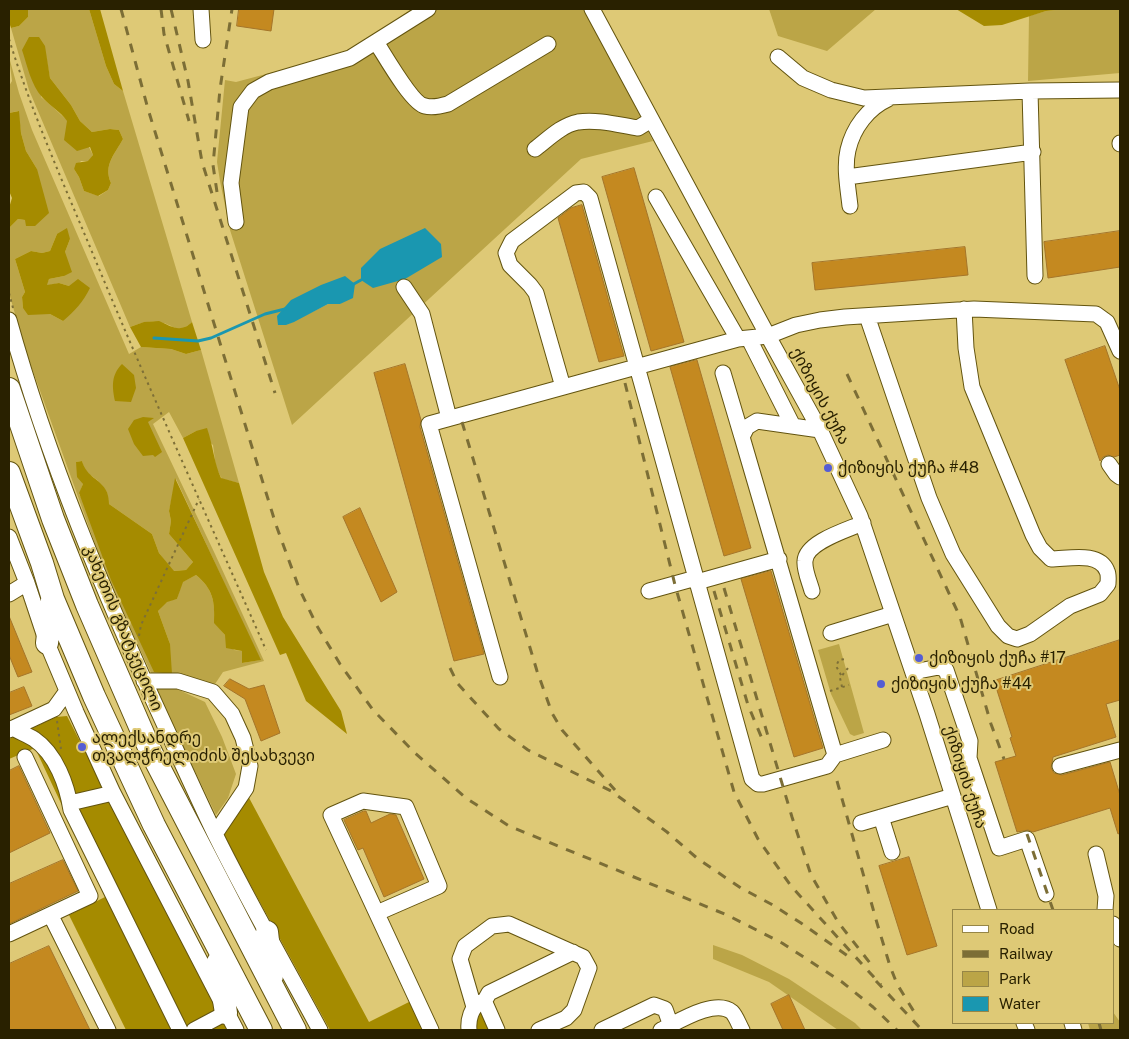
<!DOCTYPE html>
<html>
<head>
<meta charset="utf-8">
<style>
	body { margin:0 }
	#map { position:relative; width:1129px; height:1039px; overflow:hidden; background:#dec976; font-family:"Public Sans",sans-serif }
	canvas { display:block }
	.frame { position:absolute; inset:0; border:10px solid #292100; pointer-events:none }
	.legend { position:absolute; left:952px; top:909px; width:162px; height:115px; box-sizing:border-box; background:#dec976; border:1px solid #968647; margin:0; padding:6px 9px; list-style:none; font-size:15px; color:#292100 }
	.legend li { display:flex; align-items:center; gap:10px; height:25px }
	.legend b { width:25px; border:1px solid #968647 }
</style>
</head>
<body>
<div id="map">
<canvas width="1129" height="1039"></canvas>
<div class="frame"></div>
<ul class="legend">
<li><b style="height:6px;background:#fff"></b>Road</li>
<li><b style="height:6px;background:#7c6e36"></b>Railway</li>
<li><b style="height:14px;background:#bba547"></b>Park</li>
<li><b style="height:14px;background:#1a97b0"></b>Water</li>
</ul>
</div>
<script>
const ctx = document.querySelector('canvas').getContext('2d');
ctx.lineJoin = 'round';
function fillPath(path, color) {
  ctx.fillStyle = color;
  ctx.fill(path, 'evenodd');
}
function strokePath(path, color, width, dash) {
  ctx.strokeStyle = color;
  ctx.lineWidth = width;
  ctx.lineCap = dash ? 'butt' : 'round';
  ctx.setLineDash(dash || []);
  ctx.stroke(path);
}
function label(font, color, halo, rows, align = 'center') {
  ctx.font = font + ' "Public Sans","Noto Sans Georgian",sans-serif';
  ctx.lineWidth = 4;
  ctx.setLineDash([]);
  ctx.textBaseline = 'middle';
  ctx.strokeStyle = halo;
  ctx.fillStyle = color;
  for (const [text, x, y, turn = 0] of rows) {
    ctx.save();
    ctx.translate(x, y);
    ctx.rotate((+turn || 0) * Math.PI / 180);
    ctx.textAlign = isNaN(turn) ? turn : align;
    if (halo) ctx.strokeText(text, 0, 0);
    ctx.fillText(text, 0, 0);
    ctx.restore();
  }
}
const green = new Path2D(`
	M28 9H89L106 66 114 84 123 91 192 322C177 336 174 324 159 322 149 320 138 324 130 327L29 90 11 28 19 26 28 17ZM44 46 50 78 71 105 80 121 92 132 110 129 119 130 123 139C115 154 103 165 111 183L108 190 99 196 84 191 79 177 74 169 81 161H89L93 155C85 135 58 111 41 97Z
	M411 9H586L653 141 581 159 292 425 230 230 220 181 217 162 225 80 236 82 353 51ZM355 284 340 304H328L286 325Z
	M769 9H876L827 51 778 36Z
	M1065 9H1120V73L1028 81 1029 16 1046 11Z
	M9 57 19 93 32 130 129 354 141 347 171 349 186 354 201 350 239 483 222 479 216 468 213 445 196 431 183 438 169 412 153 424 215 554 264 661 223 672 215 684 184 678 152 675 109 583 25 349 9 293V228L18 219 25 220 37 169 26 151 21 133 18 111 9 113V86L12 81ZM57 234 70 239 65 252 64 276 49 279 46 286 59 283 69 286 63 321 50 314 23 308 22 297 25 292 15 259 31 251 42 253 50 251ZM82 461 85 471 97 480 107 492 109 504 152 534 159 553 173 571 186 570 193 562 169 534 171 521 169 511 176 479 260 660 242 663V651L234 650 225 635 214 622C215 601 213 589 196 575L182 582 177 599 167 601 158 611 170 644 79 494 83 484 76 462Z
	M839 644 864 733 854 736 850 734 831 694 818 650Z
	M155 688 177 689 205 702 222 737 236 774 228 798 216 815Z
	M713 945 742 955 789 979 855 1023 862 1030H838L769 982 713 959Z
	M1113 1012 1120 1022V1030H1090L1088 1023H1113Z`);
const forest = new Path2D(`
	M9 9H28V17L19 26 11 28 9 22Z
	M89 9H100L123 91 114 84 106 66Z
	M956 9H1065L1046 11 1002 25 984 26Z
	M29 37H39L45 46 50 78 71 105 80 121 92 132 110 129 119 130 123 139C115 154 103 165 111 183L108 190 98 196 84 191 79 177 74 169 76 163 88 161 93 155 90 147 77 151 64 140 67 121C60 111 50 106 42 97 31 85 27 65 22 50Z
	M19 111 21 133 26 151 37 169 49 213 35 226H26L25 220 18 219 9 228V208L12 198 9 191V113Z
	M67 228 70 239 65 252 72 272 64 276 49 279 47 285 59 283 69 286 78 279 90 288C83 302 75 311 63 321L50 314 28 315 23 308 22 297 25 292 15 259 31 251 42 253 50 251 57 234Z
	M159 321C172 327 181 333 192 322L201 350 186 354 171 349 141 347 130 327 144 322Z
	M122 364 134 375 136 388 131 402 115 401C112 387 111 375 122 364Z
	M143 417 154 418 148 422 162 452 155 457 153 455 143 456 134 444 128 429 134 420Z
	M207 428C213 445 214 463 221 478L239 483 264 572 283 617 341 711 347 734 306 701 286 653 280 655 183 438 196 431Z
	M82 461C87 478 100 478 107 492 108 495 109 500 109 504L152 534 159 553 174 571 186 570 193 562 169 534 171 521 169 511 175 478 261 660 242 663V651L226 648 225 635 214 623C215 601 213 589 196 575L183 582 177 599 167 602 158 611 170 644 172 674 154 672 111 580 79 493 83 484 77 477 76 462Z
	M67 716 227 1030H126L69 915 105 897 35 748 9 759V739L56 717Z
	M247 794 369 1022 413 1000 426 1030H330L222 833 235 818Z
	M481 1010 492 1030H475V1026Z`);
const water = new Path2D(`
	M425 228 441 244 442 257 405 279 373 288 361 280V268L380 249Z
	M345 276 355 284 353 298 340 304H328L294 322 286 325H278L277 316 291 300 321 285Z`);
const stream = new Path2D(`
	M352 285 361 280
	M154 338 198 341 211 338 265 314 285 309`);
const building = new Path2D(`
	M239 9H274L271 31 237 26Z
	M634 168 684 342 651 351 602 177Z
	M582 205 624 356 599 362 558 218 571 208Z
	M1120 231V267L1048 278 1044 242Z
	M965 247 968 275 815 290 812 263Z
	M1105 346 1120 390V455L1114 457 1108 455 1103 457 1100 461 1065 360Z
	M697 360 751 548 724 556 670 367Z
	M405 364 421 420 420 427 484 654 454 661 374 373Z
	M360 508 397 592 381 602 343 517Z
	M771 571 823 748 794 757 741 579Z
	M9 616 32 672 18 677 9 655Z
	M1120 640V700L1106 704 1116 737 1053 757 1051 768 1054 773 1062 775 1110 762 1120 795V833L1118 834 1110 808 1033 832 1028 830 1017 832 995 762 1016 756 1010 738 1012 737 994 681Z
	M230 679 249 689 264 685 280 733 261 741 245 699 224 686Z
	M24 687 32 706 9 715V693Z
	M19 766 50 833 9 853V771Z
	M364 811H366L371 823 390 814 396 815 424 879 384 897 363 848 358 850 344 820Z
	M909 857 937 946 907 955 879 866Z
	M63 860 78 891 9 924V884Z
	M49 946 90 1030H9V964Z
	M789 995 805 1030H783L771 1004Z`);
const path = new Path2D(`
	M9 39C31 110 61 178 90 247 146 383 207 516 266 650
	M9 293 13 308
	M139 636 141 625 199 499
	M841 675 836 666 839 660 845 659
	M842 687 840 678 848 668
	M830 691 849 685
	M57 721 61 749`);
const minor = new Path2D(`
	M201 9 203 40
	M592 9 768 336 820 430 860 516 927 714 989 910
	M376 42C384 54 412 104 425 106 432 108 441 106 448 104L548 44
	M778 57 803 78 831 90 864 98 1030 91 1120 90
	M1030 91 1035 276
	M1120 143V144
	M535 149C548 139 562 125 578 122 597 119 619 125 638 128L651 120
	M847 177 1033 152
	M656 197 738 339
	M850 206C848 188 844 167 848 150 853 128 868 108 888 99
	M236 222 231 183 241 107 253 91 269 82 350 58 428 9
	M404 287 422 314 449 418
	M867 316 929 498 953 554 998 626 1008 636 1017 639 1030 634 1070 606 1100 594 1108 584C1108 580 1109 575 1107 571 1099 551 1068 559 1051 559L1040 548 1033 535 972 387 966 348 964 309
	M9 320C48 460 105 596 166 728 182 763 198 799 215 834 248 901 285 965 320 1030
	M749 339 793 426
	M723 373 742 437
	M563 387 536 293 530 285 510 265 506 253 512 241 576 193 584 192 590 198 752 779 758 784H763L827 766 835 755 742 437 747 427 757 421 820 430
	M1109 464 1116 474 1120 477
	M9 537 27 583 47 643 76 712 113 793 236 1030
	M697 582 779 559
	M649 591 696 578
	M812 591C810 583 804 570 805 561 806 542 847 530 863 523
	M9 594 27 583
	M831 633 893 614
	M913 672 939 667 946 670 970 741 969 758 999 848 1027 839 1046 894
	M500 677 429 424 738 339 768 336 796 325 820 320 845 317 974 309 1096 314 1107 322 1120 351
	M144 681H178L213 692 232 714 243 738 250 766 246 788 215 834
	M13 728C20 732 27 735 34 739 56 754 67 785 71 810L180 1030
	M9 730 54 709 67 691
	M835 755 883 740
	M1060 766 1120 750
	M70 803 113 793
	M881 817 892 852
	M861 823 953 796
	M1096 854 1106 896 1105 910
	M377 913 439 886 406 807 363 801 331 815 431 1030
	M51 916 108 1030
	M1113 924 1120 939
	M9 934 90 896 25 757
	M484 1002 489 993 573 952
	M474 1007 460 959 465 946 492 926 509 924 583 957 589 968 574 1010 566 1018 539 1030
	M1024 1023 1027 1030
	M1072 1023 1074 1030
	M194 1030 226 1013
	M469 1030C468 1020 471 1007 481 1002L486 1005 497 1030
	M602 1030 654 1005 665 1009 671 1026
	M661 1030C678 1022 715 998 732 1012 736 1016 739 1025 742 1030`);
const highway = new Path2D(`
	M9 389 53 519 87 605 151 752 295 1030
	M9 473 42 563 53 599 94 696 154 825 261 1030
	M47 643 52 600
	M267 932 272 976
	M218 962 226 1013`);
const rail = new Path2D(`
	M121 9 148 109 276 525 299 588 317 626 340 664 373 710 415 753 466 798 509 826 727 915 782 943 842 982 873 1007 897 1030
	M161 9 164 34 189 121
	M171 9 188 81 202 162 275 393
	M217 192 213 165 220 89 232 9
	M847 374 960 617 991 724 1004 759
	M625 383 675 585 734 792 758 839 791 886 881 985
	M462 422 537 671 552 713 562 730 615 790
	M724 588 792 817 811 875 838 922 870 963
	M714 591 748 705 763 741
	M450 668 458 684 499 729 528 750 611 791 667 832 698 859 741 888 771 904 801 923 852 959
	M837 781 877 923 890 966 897 984 916 1015
	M1027 834 1053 910
	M876 981 922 1030
	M1099 1023 1101 1030`);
const markers = [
	[828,468,5,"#555dd4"],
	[919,658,5,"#555dd4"],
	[881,684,5,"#555dd4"],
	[82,747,5,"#555dd4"]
];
const streetNames = [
	["ქიზიყის ქუჩა",820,396,62],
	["კახეთის გზატკეცილი",123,628,67],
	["ქიზიყის ქუჩა",965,777,72]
];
const poiNames = [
	["ქიზიყის ქუჩა #48",838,468],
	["ქიზიყის ქუჩა #17",929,658],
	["ქიზიყის ქუჩა #44",891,684],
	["ალექსანდრე",92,738],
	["თვალჭრელიძის შესახვევი",92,756]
];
fillPath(green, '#bba547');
fillPath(forest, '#a58b00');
fillPath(water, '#1a97b0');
strokePath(stream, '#1a97b0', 3);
fillPath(building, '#c48920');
strokePath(building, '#a4752a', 1);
strokePath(minor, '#63540f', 17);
strokePath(highway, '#63540f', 24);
strokePath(path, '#7d6f37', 2, [2.5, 4]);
strokePath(minor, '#fff', 15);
strokePath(highway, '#fff', 22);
strokePath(rail, '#7c6e36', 3, [9, 9]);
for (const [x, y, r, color] of markers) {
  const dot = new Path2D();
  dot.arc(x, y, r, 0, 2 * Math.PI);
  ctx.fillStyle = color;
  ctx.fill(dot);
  strokePath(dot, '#dec976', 2);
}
label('16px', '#292100', '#dec976', streetNames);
label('16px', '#292100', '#dec976', poiNames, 'left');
</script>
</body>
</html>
